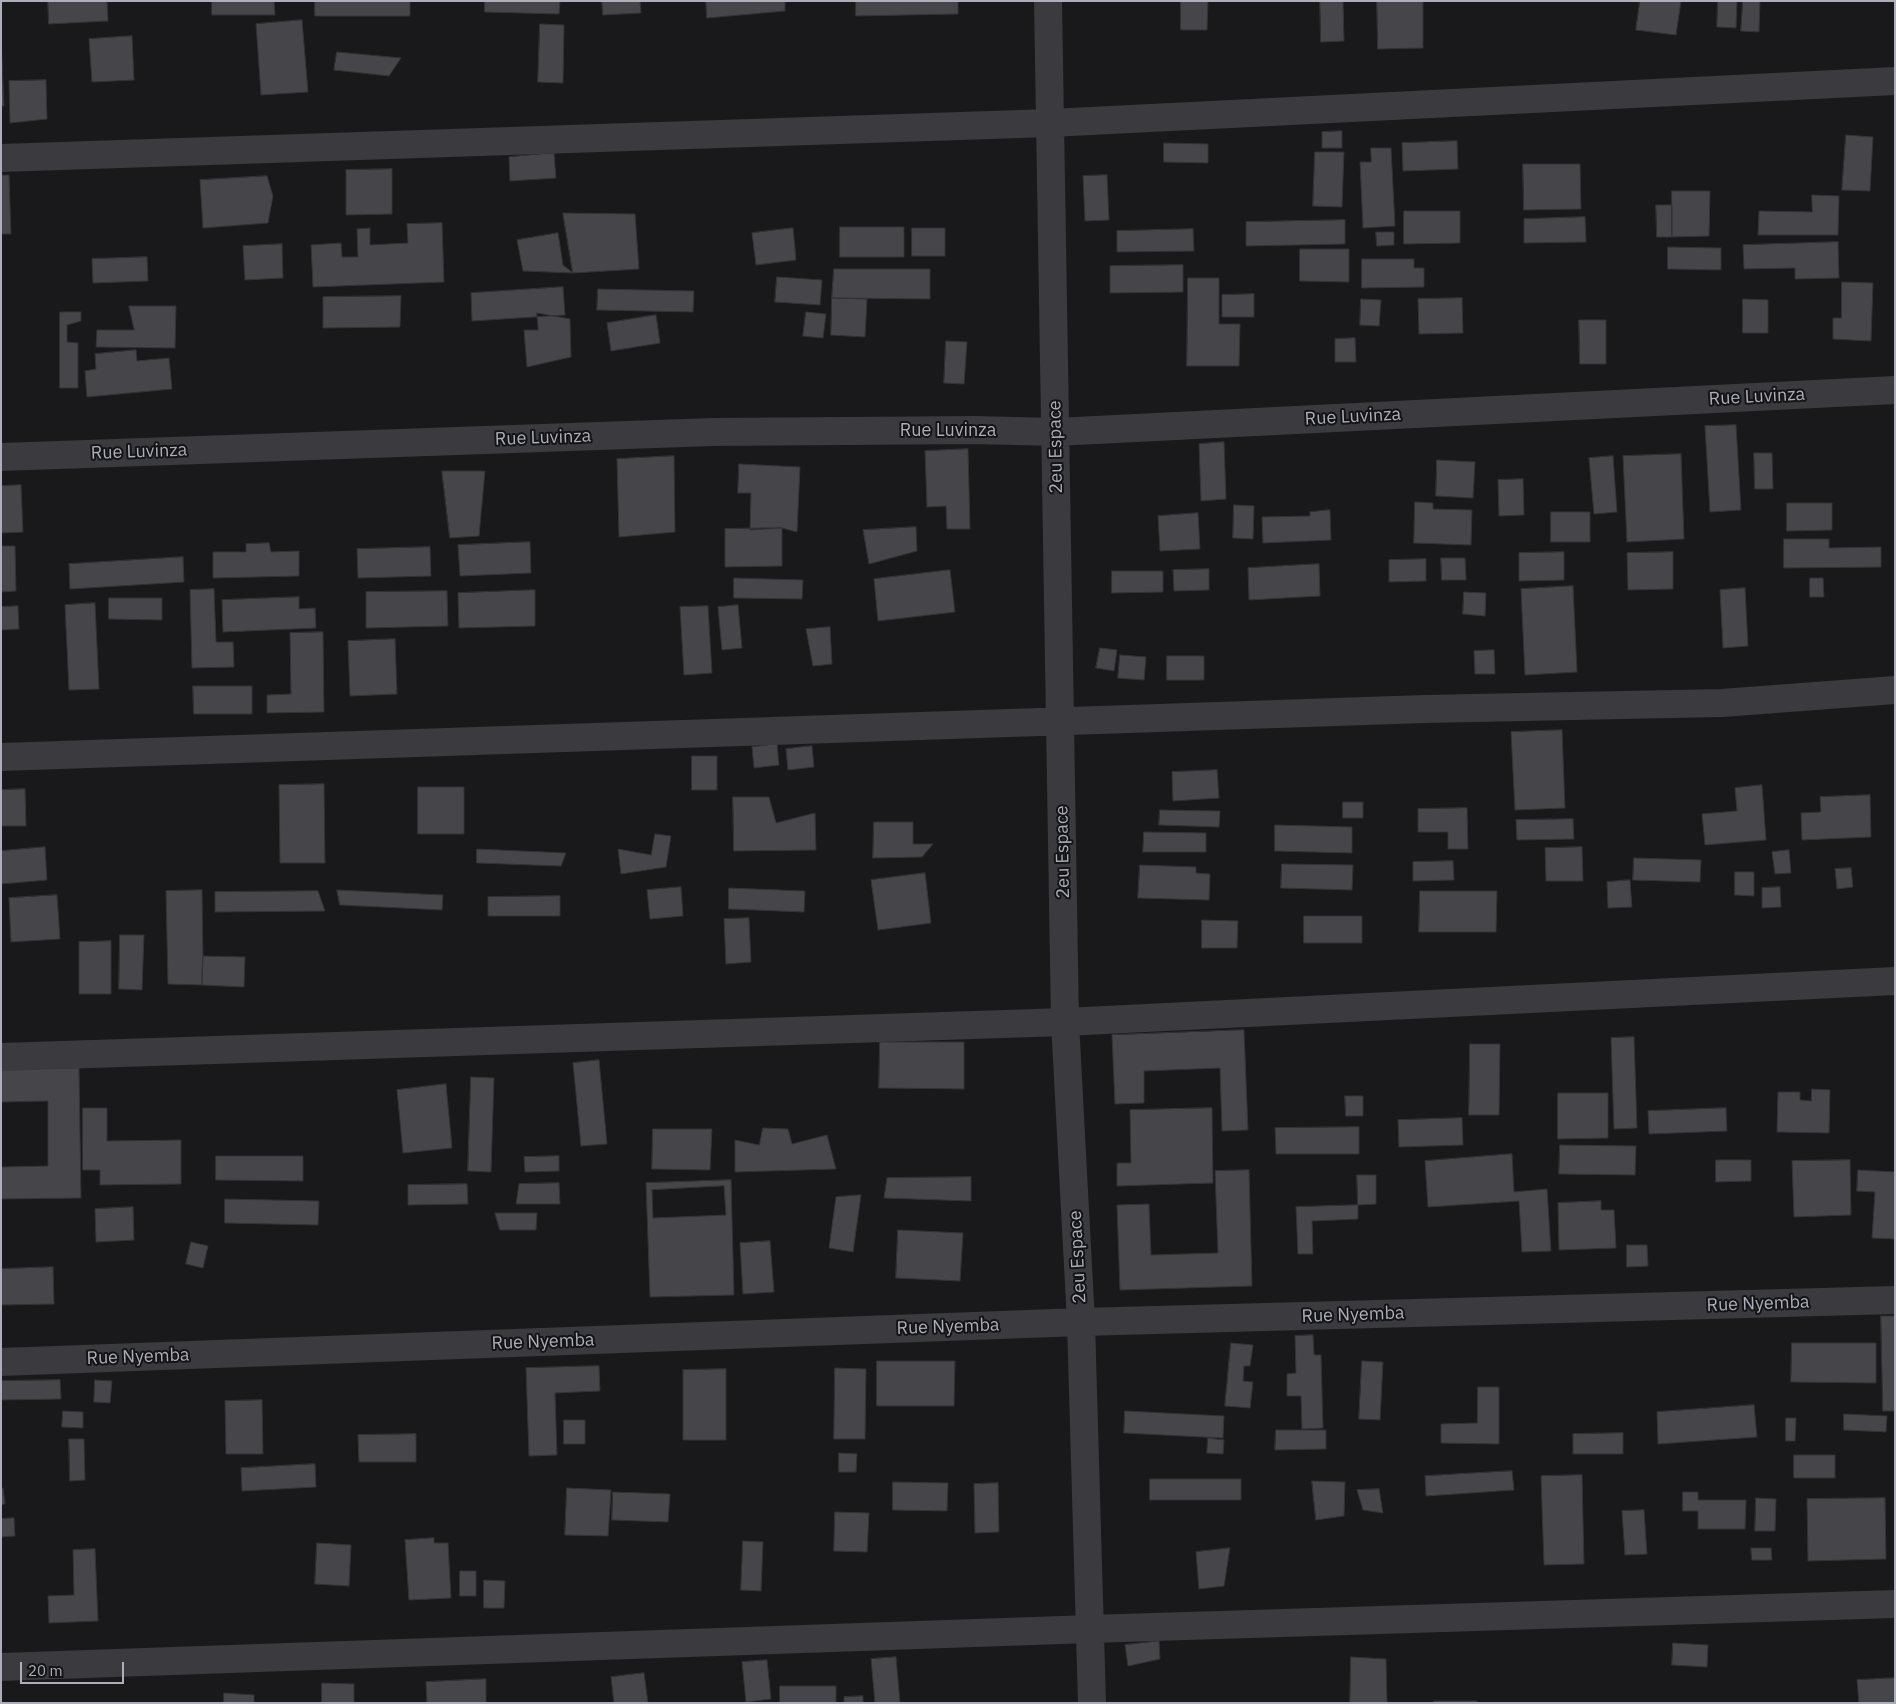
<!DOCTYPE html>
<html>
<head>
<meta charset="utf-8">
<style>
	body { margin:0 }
	#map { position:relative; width:1896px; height:1704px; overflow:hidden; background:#19181a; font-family:"IBM Plex Sans",sans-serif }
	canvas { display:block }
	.frame { position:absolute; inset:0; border:2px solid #acaeb9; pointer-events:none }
	.scale { position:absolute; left:20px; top:1662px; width:104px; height:22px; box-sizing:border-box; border:2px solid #acaeb9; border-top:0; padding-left:6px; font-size:15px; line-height:18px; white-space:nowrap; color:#acaeb9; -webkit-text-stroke:4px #141315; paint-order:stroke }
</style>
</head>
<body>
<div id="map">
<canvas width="1896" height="1704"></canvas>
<div class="frame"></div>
<div class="scale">20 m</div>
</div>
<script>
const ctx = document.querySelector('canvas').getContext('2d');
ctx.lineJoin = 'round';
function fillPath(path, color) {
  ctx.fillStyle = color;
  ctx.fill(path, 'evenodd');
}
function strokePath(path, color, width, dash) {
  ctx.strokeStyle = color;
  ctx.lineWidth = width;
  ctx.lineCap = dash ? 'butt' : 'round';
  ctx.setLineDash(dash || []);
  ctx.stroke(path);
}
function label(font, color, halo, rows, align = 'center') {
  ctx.font = font + ' "IBM Plex Sans",sans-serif';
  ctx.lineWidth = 4;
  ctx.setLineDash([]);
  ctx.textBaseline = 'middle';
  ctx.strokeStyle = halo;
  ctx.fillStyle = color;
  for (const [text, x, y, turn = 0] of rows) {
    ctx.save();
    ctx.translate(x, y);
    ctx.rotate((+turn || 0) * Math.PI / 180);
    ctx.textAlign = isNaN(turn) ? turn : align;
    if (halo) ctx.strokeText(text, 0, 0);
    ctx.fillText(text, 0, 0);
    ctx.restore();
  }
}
const building = new Path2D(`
	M48 1H107L108 21 49 24Z
	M212 1H274L275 15H212Z
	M315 1H410V16H315Z
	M485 1H560L559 14 485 12Z
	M602 1H640L641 13 603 15Z
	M706 1H785V11L707 18Z
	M856 1H958V14L856 16Z
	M1181 1H1208L1207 30H1181Z
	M1320 1H1343L1344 41 1321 42Z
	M1377 1H1423V48L1378 49Z
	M1640 1H1681L1676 35 1636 30Z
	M1718 1H1737L1736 28 1717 27Z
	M1743 1H1760L1759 32 1741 31Z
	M302 20 308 92 261 95 256 24Z
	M540 24 564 25 563 83 538 82Z
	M132 36 134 80 92 82 89 39Z
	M1 38 4 106H1Z
	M337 52 401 58 389 76 334 70Z
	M46 80 47 119 10 123 9 81Z
	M1342 131V148H1322V132Z
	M1846 135 1873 137 1870 191 1842 190Z
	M1457 141 1458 169 1403 171 1402 143Z
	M1164 143 1208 144V163L1164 162Z
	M1371 148H1391L1395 226 1363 228 1360 162H1371Z
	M1315 152H1344L1342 207 1313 206Z
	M554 153 556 178 510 181 509 157Z
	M1523 164H1580L1581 209 1524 210Z
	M392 169V214L346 215V170Z
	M1 175H9L11 234H1Z
	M1107 175 1109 220 1085 221 1083 176Z
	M267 176 273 196 268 223 203 228 200 180Z
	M1672 191H1710L1709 236 1672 237Z
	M1812 195 1839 196 1838 235H1758L1759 211 1812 212Z
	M1656 205H1672V237H1657Z
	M1404 211H1460V243L1404 244Z
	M563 213 635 214 639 269 573 273Z
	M1585 217 1586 242 1524 243V219Z
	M1345 220V244L1246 246V222Z
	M442 223 444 282 313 287 311 245 341 243 342 257H358L357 229 370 228V245L408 243 407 224Z
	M840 227H904V257H840Z
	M793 228 796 260 756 265 752 233Z
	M912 228H945V256H912Z
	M1193 229 1194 251 1117 252V231Z
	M1376 232H1394V245L1377 246Z
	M558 233 563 265 573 273 523 271 517 240Z
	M1838 242 1839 278 1795 279V268L1744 269 1743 245Z
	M282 244 283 278 245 280 243 246Z
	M1668 247 1721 248V270L1668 269Z
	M1300 249H1349V282L1300 281Z
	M147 257 148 281 93 283 92 259Z
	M1362 259H1414V268H1424V287L1362 288Z
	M1183 265V292L1110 293V266Z
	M834 269H930V299L832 298Z
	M777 277 822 280 820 305 775 302Z
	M1188 278H1219V324H1240L1239 366H1187Z
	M1842 282 1873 283 1871 341 1833 339V318H1841Z
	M563 287 565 315 472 321 471 293Z
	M598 289 694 291 693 312 597 310Z
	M1254 294V317H1222V295Z
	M401 296 400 327 323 328V297Z
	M832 298 867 299 865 337 831 335Z
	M1462 298 1463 333 1419 334 1418 299Z
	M1361 299 1381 300 1379 326 1360 325Z
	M1743 299 1768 300V333H1743Z
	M129 306H176L175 348 96 347 97 330H134Z
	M60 312H81V321L67 325V342L78 343V388H60Z
	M806 312 826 314 823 338 803 336Z
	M537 313 570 319 571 357 527 367 524 330H538Z
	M656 315 660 343 611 351 607 323Z
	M1579 320H1606V364H1580Z
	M1355 338 1356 362H1335V339Z
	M946 341 967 342 964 384 944 383Z
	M136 350 137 361 169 358 172 389 87 397 85 371 96 369 95 354Z
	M1736 425 1741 510 1710 512 1705 426Z
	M1224 442 1226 499 1201 501 1199 444Z
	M968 449 970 529H947L946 506 927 507 925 451Z
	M1754 453H1772L1773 489H1755Z
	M1681 454 1684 539 1627 542 1623 456Z
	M674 456 675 532 619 537 617 459Z
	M1613 456 1617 512 1594 514 1589 458Z
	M1437 460 1475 462 1473 498 1436 496Z
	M739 464 800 467 797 532 782 528 750 530 751 493H738Z
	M442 471H485L479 536 450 538Z
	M1523 479 1524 515 1499 516 1498 480Z
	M21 485 23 532 1 533V486Z
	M1415 502 1433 503V509L1472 510 1471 545 1414 543Z
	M1787 503H1832V530L1787 531Z
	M1234 505 1254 506 1253 539 1233 538Z
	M1330 510 1331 540 1263 543 1262 517 1310 516V512Z
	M1551 512H1590V542H1551Z
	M1198 513 1200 549 1160 551 1158 516Z
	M916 527 917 551 869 564 863 530Z
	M782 528V566L725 567V529Z
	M1784 539H1829V548L1881 547V567L1784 568Z
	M530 542 531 573 460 576 458 545Z
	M269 543 271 552 299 551V576L213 578V552H246V544Z
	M1 546H15L16 591 1 592Z
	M430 547 431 576 358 578 357 549Z
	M1564 552V580L1519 581V553Z
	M1673 552V589L1628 590 1627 553Z
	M183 557 184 582 70 589 69 564Z
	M1441 558H1465L1466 580H1442Z
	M1426 559V581L1389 582V560Z
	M1319 564 1320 596 1249 600 1248 568Z
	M1209 569V590L1174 591 1173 570Z
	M950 570 955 612 878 621 874 579Z
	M1112 571H1163V592L1112 593Z
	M734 578 803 580 802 599 734 598Z
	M1810 578H1823L1824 597H1810Z
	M1573 586 1577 672 1525 675 1521 589Z
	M1745 588 1748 646 1723 648 1720 590Z
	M214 589 216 642H233L234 667 192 668 190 590Z
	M535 590V626L459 628 458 593Z
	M447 591 448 626 366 628V592Z
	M1464 592 1486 593 1485 616 1463 614Z
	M299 597V609L315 608 316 628 223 632 222 600Z
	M109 598H162V620L109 619Z
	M95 603 99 689 69 690 65 605Z
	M738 605 742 648 722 650 718 607Z
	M18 606 19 629 1 630V607Z
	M708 606 712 673 684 675 680 607Z
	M830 627 832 664 813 666 806 629Z
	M323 632 324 712 267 713V695L291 694 290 633Z
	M395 639 397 694 350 696 348 641Z
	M1100 648 1117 650 1114 671 1096 668Z
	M1494 650 1495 674H1475L1474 651Z
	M1120 655 1146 657 1144 680 1118 678Z
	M1167 656H1204V680H1167Z
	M193 686H252V714H194Z
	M1562 730 1565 808 1515 810 1511 732Z
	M777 744 779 765 754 768 752 747Z
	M812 746 814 767 788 770 786 749Z
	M692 756H717V790H692Z
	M1217 770 1219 798 1173 801 1172 772Z
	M324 784 325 863H280L279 785Z
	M1762 785 1766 840 1705 845 1702 814 1737 811 1735 788Z
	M418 787H464V834H418Z
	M25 789 26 826H1V790Z
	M1870 795 1871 837 1802 840 1801 813 1821 812 1820 797Z
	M733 797H769L776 823 815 813 816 850 734 851Z
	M1343 802H1363V818H1343Z
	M1467 808 1468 849H1448V832H1418V809Z
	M1160 810 1220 811 1219 827 1159 825Z
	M1573 819 1574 839 1517 840 1516 820Z
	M874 822H913V844H933L922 857 873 858Z
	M1275 825 1352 827V853L1275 851Z
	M1144 832 1206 833V852H1143Z
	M655 834 671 836 666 867 621 874 618 849 651 855Z
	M45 847 47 880 1 884V851Z
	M1582 847 1583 881H1546L1545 848Z
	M477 849 566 853 561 866 477 863Z
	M1789 850 1791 873 1775 874 1772 852Z
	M1634 858 1701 860 1700 882 1633 880Z
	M1453 861 1454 880 1413 881V862Z
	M1282 864 1353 865 1352 890 1281 888Z
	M1140 865 1196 867V873L1210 874 1209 900 1138 898Z
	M1851 868 1853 887 1837 889 1835 869Z
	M1735 872H1754V896L1735 895Z
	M925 873 931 923 878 930 871 880Z
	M1630 880 1632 907 1608 908 1607 882Z
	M681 887 683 916 650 919 647 890Z
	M1780 887 1781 907 1762 908V888Z
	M729 888 805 891 804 912 729 909Z
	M202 890 203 956 202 985 168 984 166 891Z
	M337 890 443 895 442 910 340 905Z
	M318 891 325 911 215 912V892Z
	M1420 891H1497L1496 932H1419Z
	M57 895 60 939 11 942 9 898Z
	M560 896V916H488V897Z
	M1304 916H1362V943H1304Z
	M749 918 751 962 726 964 724 919Z
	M1202 920 1238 921 1237 948H1202Z
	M120 935H144L142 990 119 989Z
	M111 941V994H79V942Z
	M203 956 245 957 244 987 202 985Z
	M1244 1030 1248 1130 1222 1131 1220 1068 1144 1071V1103L1115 1104 1112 1035Z
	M1634 1037 1637 1128 1614 1129 1611 1038Z
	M880 1042H964V1089L879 1088Z
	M1470 1044H1500L1499 1115H1469Z
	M599 1060 607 1144 581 1146 573 1063Z
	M79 1068 81 1198 1 1199V1167L48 1166V1101L1 1102V1070Z
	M471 1077 494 1078 491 1172 468 1171Z
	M446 1084 452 1148 403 1153 397 1090Z
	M1812 1089 1830 1090 1829 1133 1777 1132 1778 1092H1800V1100L1811 1101Z
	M1558 1093H1608V1138L1558 1139Z
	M1345 1096H1363V1116H1346Z
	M83 1108H107V1141L181 1140V1184L100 1185V1170H83Z
	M1212 1108 1213 1183 1117 1186V1163H1131L1130 1110Z
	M1726 1108 1727 1131 1649 1134 1648 1111Z
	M1462 1118 1463 1145 1399 1147 1398 1120Z
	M1359 1127V1154H1276L1275 1128Z
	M763 1128 788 1129 792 1144 827 1135 836 1169 735 1172V1140L759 1145Z
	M653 1129H712L710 1170 652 1169Z
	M1560 1145 1636 1146 1635 1175 1559 1174Z
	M1512 1154 1514 1192 1547 1189 1551 1251 1522 1252 1519 1201 1428 1207 1425 1161Z
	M216 1156H303V1181L216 1180Z
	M559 1156V1171L525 1172 524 1157Z
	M1716 1160H1751V1181L1716 1182Z
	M1850 1160 1851 1215 1794 1217 1792 1161Z
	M1249 1170 1252 1286 1120 1290 1117 1205 1149 1204 1151 1255 1218 1253 1215 1171Z
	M1858 1170 1895 1172V1239L1872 1238 1875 1192 1857 1191Z
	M1357 1175H1376V1204L1358 1205Z
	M971 1177V1201L884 1198 887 1178Z
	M731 1180 734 1295 650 1297 646 1183Z
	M559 1183 560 1204H516L519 1184Z
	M467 1184 468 1204 408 1205V1185Z
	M724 1186 726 1215 653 1218 652 1190Z
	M861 1195 853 1252 829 1248 836 1197Z
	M225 1199 319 1201 318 1225 225 1223Z
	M1601 1201V1210H1614L1616 1248 1559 1250 1558 1203Z
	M1358 1205V1219L1312 1221 1313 1254H1298L1296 1207Z
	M133 1207 134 1240 96 1242 95 1209Z
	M495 1213H537L536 1230H500Z
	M898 1230 963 1233 960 1281 896 1278Z
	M770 1241 774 1292 743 1294 740 1243Z
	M191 1242 208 1246 203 1268 186 1264Z
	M1627 1245H1647L1648 1266 1627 1267Z
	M53 1267 54 1304 1 1305V1269Z
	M1881 1316H1895V1411H1883Z
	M1313 1335 1314 1355H1321L1323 1428 1302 1429 1301 1396H1287V1374L1296 1373 1295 1336Z
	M1231 1343 1253 1345 1250 1366H1244L1243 1381 1253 1382 1250 1408 1225 1406Z
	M1792 1343H1876V1383L1791 1382Z
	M877 1361H955L954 1406H877Z
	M1362 1361 1383 1362 1380 1420 1359 1419Z
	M599 1366 600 1391 555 1393 557 1455 529 1456 526 1368Z
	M835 1368 866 1369 865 1439H834Z
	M726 1369V1440H683V1370Z
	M60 1380 61 1399 1 1400V1381Z
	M95 1380 112 1381 110 1403 94 1402Z
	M1478 1387H1499V1444L1441 1443V1424L1477 1423Z
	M262 1400 263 1454H226L225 1401Z
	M1754 1405 1757 1437 1658 1444 1657 1412Z
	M63 1411 83 1412V1428L62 1427Z
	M1125 1411 1224 1416 1223 1438 1124 1433Z
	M1844 1414 1887 1416 1886 1432 1844 1430Z
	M1786 1418H1796L1795 1441H1786Z
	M564 1420H585V1444H564Z
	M1276 1430H1326V1449L1275 1450Z
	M1623 1433V1454H1573V1434Z
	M416 1434V1462H359L358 1435Z
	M1208 1438 1224 1440 1223 1454 1207 1453Z
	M69 1439H84L85 1480 70 1481Z
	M839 1453 857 1454 856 1472H839Z
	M1794 1455H1835V1478H1794Z
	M315 1464 316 1487 242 1491 241 1468Z
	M1512 1471 1514 1490 1426 1496 1425 1476Z
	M1582 1475 1584 1564 1544 1565 1541 1476Z
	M1150 1479H1241V1500H1150Z
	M1312 1481 1345 1482 1344 1516 1316 1520Z
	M893 1482 948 1483 947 1511 893 1510Z
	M998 1483 999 1532 975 1533 974 1484Z
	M1 1488H3L5 1504 1 1505Z
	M567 1488 611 1490 608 1536 565 1535Z
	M1379 1489 1383 1513 1363 1510 1357 1490Z
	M613 1492 670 1494 668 1522 612 1520Z
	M1683 1492H1698V1500H1746L1745 1529H1698V1511H1683Z
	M1756 1498 1776 1499 1775 1531H1755Z
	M1885 1498 1886 1559 1808 1561 1807 1499Z
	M1644 1510 1647 1554 1625 1555 1622 1511Z
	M835 1512 869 1513 867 1552 834 1551Z
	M14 1518 15 1536 1 1537V1519Z
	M434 1538V1543H448L451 1598 409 1600 405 1540Z
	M743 1541 763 1542 761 1591 741 1590Z
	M317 1543 351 1545 349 1586 315 1584Z
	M1230 1548 1224 1586 1199 1589 1196 1552Z
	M1751 1548H1771L1772 1560H1752Z
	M95 1549 98 1621 49 1623 48 1596 74 1595 73 1550Z
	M460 1571H476V1596H460Z
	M484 1580 505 1581 504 1608H484Z
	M1159 1641 1160 1659 1128 1666 1125 1645Z
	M1673 1643 1708 1645 1707 1667 1672 1665Z
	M896 1657 900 1703H875L871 1659Z
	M1351 1657 1386 1659 1387 1703H1350Z
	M767 1660 771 1699 746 1702 742 1662Z
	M644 1673 648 1703H614L611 1677Z
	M1895 1678V1703H1859L1857 1680Z
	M486 1679V1703H427L426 1682Z
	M322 1683 354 1684V1703H322Z
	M780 1686H836V1703H780Z
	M224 1693 254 1695V1703H224Z
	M863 1696V1703H844V1697Z
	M1434 1701H1477V1703H1434Z`);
const minor = new Path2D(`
	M1048 1 1065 1022 1081 1322 1092 1703
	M1 158 1050 123 1895 81
	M1 457 713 432 974 430 1056 432 1895 390
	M1 757 1425 709 1722 703 1895 690
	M1 1057 1065 1022 1895 981
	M1 1362 1081 1322 1895 1300
	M1 1667 1090 1629 1895 1604`);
const streetNames = [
	["Rue Luvinza",1757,397,-3],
	["Rue Luvinza",1353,417,-3],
	["Rue Luvinza",948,431],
	["Rue Luvinza",543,438,-2],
	["2eu Espace",1056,447,-91],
	["Rue Luvinza",139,452,-2],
	["2eu Espace",1063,852,-91],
	["2eu Espace",1078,1257,-93],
	["Rue Nyemba",1758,1304,-2],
	["Rue Nyemba",1353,1315,-2],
	["Rue Nyemba",948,1327,-2],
	["Rue Nyemba",543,1342,-2],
	["Rue Nyemba",138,1357,-2]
];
fillPath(building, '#46464a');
strokePath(building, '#333336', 1);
strokePath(minor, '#3a3a3f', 28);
label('18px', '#acaeb9', '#141315', streetNames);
</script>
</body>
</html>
